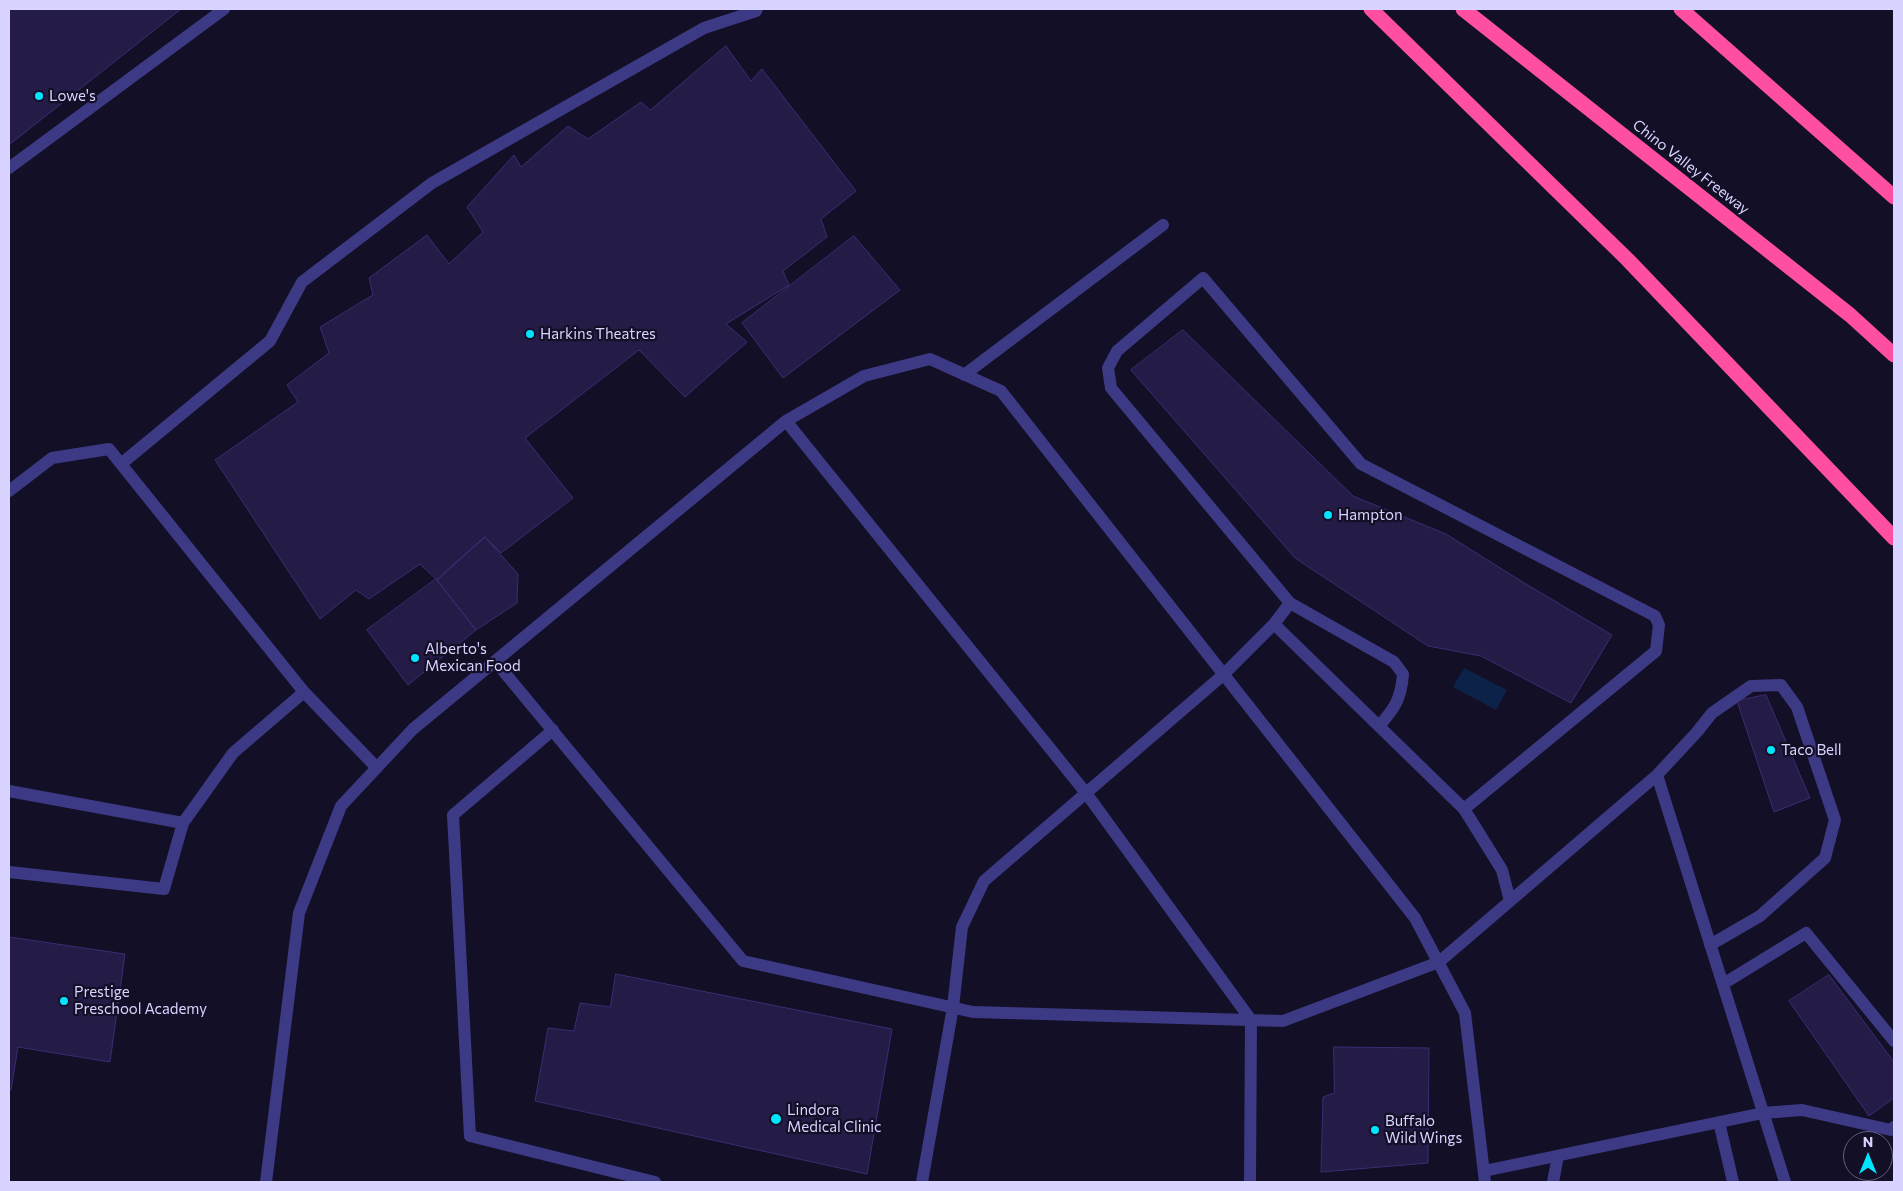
<!DOCTYPE html>
<html>
<head>
<meta charset="utf-8">
<style>
	body { margin:0 }
	#map { position:relative; width:1903px; height:1191px; overflow:hidden; background:#130f26; font-family:Commissioner,sans-serif }
	canvas { display:block }
	.frame { position:absolute; inset:0; border:10px solid #d9d4ff; pointer-events:none }
	.north { position:absolute; left:1843px; top:1131px; width:50px; height:50px; box-sizing:border-box; background:#130f26; border:1px solid #625e7d; border-radius:50%; rotate:0deg; font-size:14px; font-weight:700; line-height:20px; text-align:center; color:#d9d4ff }
	.north::after { content:''; display:block; margin:auto; width:18px; height:22px; background:#00e5ff; clip-path:polygon(50% 0,100% 100%,50% 72%,0 100%) }
</style>
</head>
<body>
<div id="map">
<canvas width="1903" height="1191"></canvas>
<div class="frame"></div>
<div class="north">N</div>
</div>
<script>
const ctx = document.querySelector('canvas').getContext('2d');
ctx.lineJoin = 'round';
function fillPath(path, color) {
  ctx.fillStyle = color;
  ctx.fill(path, 'evenodd');
}
function strokePath(path, color, width, dash) {
  ctx.strokeStyle = color;
  ctx.lineWidth = width;
  ctx.lineCap = dash ? 'butt' : 'round';
  ctx.setLineDash(dash || []);
  ctx.stroke(path);
}
function label(font, color, halo, rows, align = 'center') {
  ctx.font = font + ' Commissioner,sans-serif';
  ctx.lineWidth = 4.5;
  ctx.setLineDash([]);
  ctx.textBaseline = 'middle';
  ctx.strokeStyle = halo;
  ctx.fillStyle = color;
  for (const [text, x, y, turn = 0] of rows) {
    ctx.save();
    ctx.translate(x, y);
    ctx.rotate((+turn || 0) * Math.PI / 180);
    ctx.textAlign = isNaN(turn) ? turn : align;
    if (halo) ctx.strokeText(text, 0, 0);
    ctx.fillText(text, 0, 0);
    ctx.restore();
  }
}
const water = new Path2D(`
	M1464 668 1507 690 1496 710 1453 687Z`);
const building = new Path2D(`
	M9 9H181L9 145Z
	M726 46 751 81 762 69 856 191 821 219 827 237 783 271 789 285 726 324 747 342 685 397 639 350 525 438 573 498 501 553 485 537 437 580 420 564 369 599 356 590 320 619 215 460 298 402 287 385 329 353 320 327 373 295 369 278 427 235 449 264 483 232 467 207 514 155 521 167 568 126 588 139 641 102 650 110Z
	M854 236 900 290 783 378 742 323Z
	M1183 330 1353 496 1446 534 1521 581 1612 635 1571 703 1481 656 1428 646 1295 558 1131 370Z
	M485 537 518 574 517 603 476 630 437 580Z
	M436 579 476 630 408 685 367 630Z
	M1766 695 1810 798 1774 812 1737 701Z
	M9 937 125 954 110 1062 18 1047 11 1090H9Z
	M616 974 892 1029 867 1174 535 1101 548 1028 574 1031 580 1003 610 1007Z
	M1829 975 1894 1062V1098L1869 1116 1789 1001Z
	M1334 1047 1429 1048 1428 1163 1321 1172 1323 1097 1334 1093Z`);
const minor = new Path2D(`
	M9 168 224 9
	M964 375 1163 225
	M786 421 1086 793 1251 1020 1250 1182
	M121 464 270 341 302 282 432 183 704 28 756 11 757 9
	M9 491 52 458 109 449 304 692 377 768
	M1290 603 1394 662 1403 674C1401 699 1395 708 1379 726
	M1274 624 1464 809
	M495 661 743 961 973 1012 1283 1021 1439 962 1657 775 1785 1182
	M553 730 453 815 470 1136 655 1182
	M1657 775 1697 732 1712 713 1751 686 1781 685 1797 707 1835 820 1825 858 1760 916 1710 945
	M9 791 183 823
	M9 872 164 889 183 823 233 753 304 692
	M1723 984 1806 933 1894 1041
	M1719 1122 1733 1182
	M1484 1171 1763 1113 1802 1110 1891 1130 1894 1127
	M266 1182 299 913 341 806 413 729 786 421 864 376 930 359 1001 391 1415 918 1465 1013 1485 1182
	M922 1182 953 1007 962 927 984 881 1223 675 1274 624 1290 603 1111 388 1108 368 1117 351 1203 278 1361 464 1655 616 1659 625 1656 651 1464 809 1502 870 1510 901
	M1553 1182 1558 1156`);
const highway = new Path2D(`
	M1371 9 1628 260 1894 538
	M1463 9 1850 315 1894 355
	M1681 9 1894 197`);
const markers = [
	[39,96,5,"#00e5ff"],
	[530,334,5,"#00e5ff"],
	[1328,515,5,"#00e5ff"],
	[415,658,5,"#00e5ff"],
	[1771,750,5,"#00e5ff"],
	[64,1001,5,"#00e5ff"],
	[776,1119,6,"#00e5ff"],
	[1375,1130,5,"#00e5ff"]
];
const poiNames = [
	["Lowe's",49,96],
	["Harkins Theatres",540,334],
	["Hampton",1338,515],
	["Alberto's",425,649],
	["Mexican Food",425,666],
	["Taco Bell",1781,750],
	["Prestige",74,992],
	["Preschool Academy",74,1009],
	["Lindora",787,1110],
	["Medical Clinic",787,1127],
	["Buffalo",1385,1121],
	["Wild Wings",1385,1138]
];
const streetNames = [
	["Chino Valley Freeway",1691,167,38]
];
fillPath(water, '#0c2248');
fillPath(building, '#241b47');
strokePath(building, '#3b2d73', 1);
strokePath(minor, '#3d3a85', 12);
strokePath(highway, '#ff4fa3', 15);
for (const [x, y, r, color] of markers) {
  const dot = new Path2D();
  dot.arc(x, y, r, 0, 2 * Math.PI);
  ctx.fillStyle = color;
  ctx.fill(dot);
  strokePath(dot, '#130f26', 2);
}
label('15px', '#d9d4ff', '#130f26', poiNames, 'left');
label('15px', '#d9d4ff', '#130f26', streetNames);
</script>
</body>
</html>
